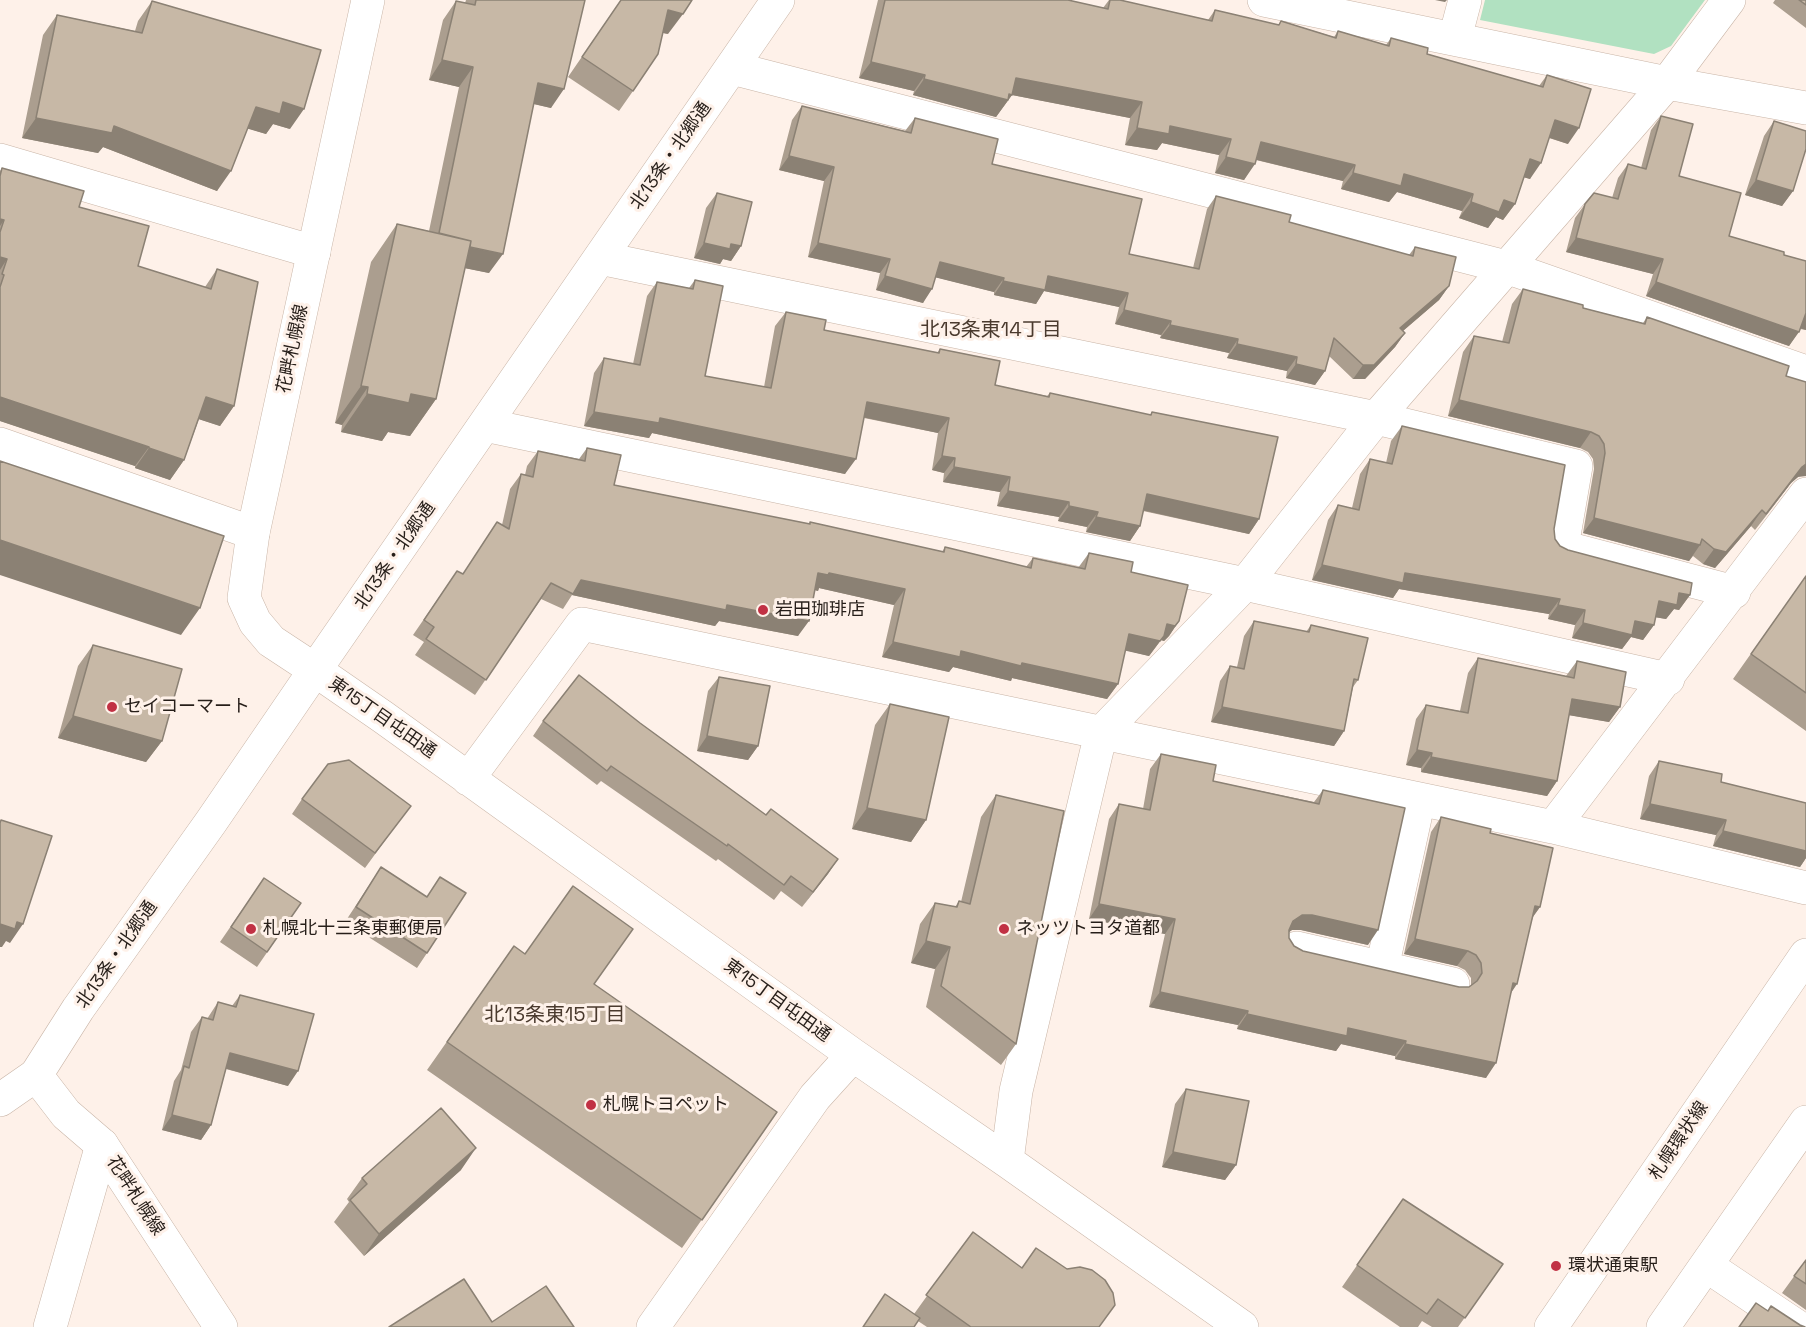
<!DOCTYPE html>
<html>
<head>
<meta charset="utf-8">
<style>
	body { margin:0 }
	canvas { display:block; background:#fef1e9 }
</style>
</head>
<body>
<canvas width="1806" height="1327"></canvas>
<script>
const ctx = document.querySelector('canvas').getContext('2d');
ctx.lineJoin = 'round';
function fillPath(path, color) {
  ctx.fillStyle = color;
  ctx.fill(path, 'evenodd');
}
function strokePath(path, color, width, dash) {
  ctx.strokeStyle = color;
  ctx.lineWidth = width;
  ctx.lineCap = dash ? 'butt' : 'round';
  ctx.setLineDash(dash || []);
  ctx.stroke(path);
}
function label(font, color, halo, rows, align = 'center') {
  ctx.font = font + ' "Space Grotesk","Noto Sans JP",sans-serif';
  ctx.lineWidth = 6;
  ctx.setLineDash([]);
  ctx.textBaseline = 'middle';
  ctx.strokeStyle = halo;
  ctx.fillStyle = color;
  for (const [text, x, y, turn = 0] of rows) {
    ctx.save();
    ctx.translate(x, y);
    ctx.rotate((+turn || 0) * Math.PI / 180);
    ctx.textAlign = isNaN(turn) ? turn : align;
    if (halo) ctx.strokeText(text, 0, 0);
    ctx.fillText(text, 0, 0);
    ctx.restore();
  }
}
const green = new Path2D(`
	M1485 0H1705L1671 46 1654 54 1480 20Z`);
const minor = new Path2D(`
	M778 0 315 670 383 717 853 1055 1007 1161 1242 1327
	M1264 0 1667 83 1806 108
	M1455 38 1465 0
	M732 68 1506 267 1806 372
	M0 160 314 252
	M600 258 1376 418 1576 466 1562 547 1734 592
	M485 425 1245 584 1668 679
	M0 444 253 533
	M468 779 582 624 1553 827 1806 888
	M1553 827 1806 494
	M1297 948 1453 984
	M1382 968 1415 818 1418 799
	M0 1100 36 1075
	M1007 1161 1016 1091 1101 733 1245 584 1376 418 1667 83 1729 0
	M1707 1266 1798 1327
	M50 1327 102 1145
	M653 1327 815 1097 853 1055`);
const major = new Path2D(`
	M221 1327 102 1145 66 1114 36 1075 78 1009 211 822 315 670 271 641 255 622 244 598 253 533 368 0
	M1551 1327 1806 955
	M1663 1327 1806 1122`);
const wall = new Path2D(`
	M466 0H585L551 108 534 104 489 273 465 268 436 399 410 436 388 432 382 441 341 432 342 425 335 423 371 262 397 224 429 231 459 87 429 80 443 20 456 1 465 3Z
	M621 0 668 34 663 33 633 91 619 111 568 77Z
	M878 0H1068L1103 8 1109 0H1120L1208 20 1215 10 1278 25 1281 21 1334 37 1338 31 1386 45 1391 38 1427 54 1539 86 1547 75 1568 144 1549 138 1530 179 1524 177 1515 204 1503 220 1496 217 1488 228 1459 218 1462 211 1397 192 1389 202 1341 189 1343 181 1256 160 1244 180 1215 173 1219 155 1162 143 1157 150 1125 145 1130 118 1012 95 996 117 913 95 914 91 859 78Z
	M1775 0H1806V28L1773 3Z
	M152 1 290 129 273 124 266 134 247 128 217 191 103 147 98 153 22 138 43 35 57 15 135 31 138 21Z
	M802 106 905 131 915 118 992 164 1129 254 1193 268 1207 209 1216 196 1289 222 1409 255 1415 247 1449 286 1439 300 1403 331 1405 333 1395 347 1365 379H1353L1329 356 1325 371 1315 385 1286 378 1287 371 1227 358 1229 353 1160 338 1161 335 1115 324 1119 307 1044 291 1036 304 994 295V292L935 277 923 303 876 290 880 273 808 257 824 181 779 170 792 120Z
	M1661 116 1679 176 1729 236 1784 255 1806 261V330L1800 329 1789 346 1646 296 1653 274 1566 252 1575 218 1585 204 1612 198 1618 178 1628 164 1641 168 1651 130Z
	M1774 121 1793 191 1782 206 1745 195 1764 136Z
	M2 168 79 207 138 266 205 287 217 269 234 406 220 426 199 419 184 460 170 480 135 468V466L0 421V171Z
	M717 193 741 246 731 261 723 259 720 264 694 258 706 208Z
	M695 280 705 376 764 387 775 326 786 312 824 330 937 353 940 349 995 385 1047 396 1050 393 1150 415 1152 412 1259 519 1249 534 1143 511 1140 526 1130 541 1086 532 1087 527 1058 521 1059 517 997 506 1000 492 943 482 944 473 932 470 938 433 864 418 845 474 652 433 649 438 584 426 594 373 604 358 633 364 647 296 657 282 689 288Z
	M1523 289 1583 308 1643 323 1647 317 1786 376 1798 477 1791 483 1755 530 1751 526 1715 568 1703 564 1693 556 1689 561 1583 533 1594 469 1593 459 1588 452 1580 448 1448 416 1463 352 1474 336 1502 342 1512 304Z
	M1402 426 1554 529 1555 539 1560 546 1568 550 1690 595 1679 610 1674 609 1666 619 1655 617 1654 625 1643 640 1631 637 1622 649 1572 638 1575 625 1548 619 1549 614 1399 589 1393 598 1312 580 1328 520 1338 505 1352 508 1360 474 1370 459 1386 463 1391 441Z
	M587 448 614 485 809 524 810 522 942 552 945 547 1026 567 1033 558 1078 568 1089 553 1131 572 1179 621 1169 636 1164 641 1161 640 1149 656 1125 650 1118 684 1107 699 1012 678 1011 681 953 667 949 672 882 657 894 605 819 588 818 591 815 590 798 636 719 621 715 626 572 595 563 609 541 599 475 695 415 655 424 642 413 635 457 571 463 574 497 522 502 525 510 489 521 474 525 475 527 466 538 451 579 459Z
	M1806 576V731L1733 679Z
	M1254 621 1306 632 1311 625 1358 680 1353 687 1344 731 1334 746 1211 722 1220 681 1230 666 1237 667 1244 636Z
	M93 645 162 741 146 762 58 738 78 666Z
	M1478 658 1566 676 1577 661 1620 707 1609 722 1569 715 1557 781 1547 796 1421 772V768L1406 765 1416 719 1426 705 1460 711 1468 673Z
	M719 677 758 746 748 760 697 751 708 691Z
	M890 704 926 820 911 842 852 829 875 725Z
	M543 721 640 723 766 815 838 859 802 907 781 891 774 900 718 859 716 861 601 781 597 785 533 736Z
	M1161 754 1213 781 1314 802 1323 790 1368 945 1301 930H1292L1289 932V938L1294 946 1303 951 1459 987H1469L1471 986V978L1465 970 1457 966 1404 954 1431 832 1441 817 1490 833 1540 907 1533 917 1486 1078 1395 1059V1056L1341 1044 1336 1051 1237 1029 1238 1025 1149 1007 1165 934 1089 919 1109 819 1119 804 1143 809 1150 769Z
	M1659 761 1721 782 1806 803V858L1800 867 1713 846 1716 835 1640 819 1649 776Z
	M996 795 1016 1044 1001 1065 926 1007 935 969 911 963 920 924 935 903 955 907 959 901 961 902 981 817Z
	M302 799 400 820 365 868 292 814Z
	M381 867 427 897 440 877 427 953 417 968 345 922Z
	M264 878 301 903 257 967 220 942Z
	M514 946 525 954 594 984 777 1112 682 1248 427 1070Z
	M240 995 288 1086 226 1069 211 1125 201 1140 162 1130 174 1081 181 1070 191 1032 202 1017 207 1019 218 1002 232 1006Z
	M1186 1089 1236 1165 1225 1180 1162 1167 1175 1104Z
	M461 1170 364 1256 334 1222 349 1202 347 1199 362 1178Z
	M1403 1199 1503 1264 1458 1327H1432L1422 1321 1418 1327H1400L1342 1287Z
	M973 1232 1099 1327H927L918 1321 914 1314Z
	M1806 1260V1310L1782 1293Z`);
const shadedWall = new Path2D(`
	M1435 0H1447L1445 2Z
	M668 10 683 14 668 34 654 31Z
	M442 60 473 67 459 87 429 80Z
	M871 62 925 75 914 91 859 78Z
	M1016 78 1142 102 1130 118 1012 95 996 117 913 95 924 79Z
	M538 83 564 89 551 108 525 102Z
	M283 102 304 109 290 129 273 124 266 134 242 127 256 107Z
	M36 118 114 126 231 171 217 191 103 147 98 153 22 138Z
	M1555 120 1579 128 1568 144 1544 136Z
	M1170 126 1231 139 1219 155 1162 143 1157 150 1125 145 1137 128Z
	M1261 142 1355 165 1343 181 1249 158Z
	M789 156 834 167 824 181 779 170Z
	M1226 157 1255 164 1244 180 1215 173Z
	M1530 159 1541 163 1530 179 1519 176Z
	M1353 173 1404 174 1473 194 1462 211 1397 192 1389 202 1341 189Z
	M1756 180 1793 191 1782 206 1745 195Z
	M1504 200 1515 204 1503 220 1496 217 1488 228 1459 218 1471 202Z
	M0 219 4 220 0 226Z
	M1576 238 1663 259 1653 274 1566 252Z
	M437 241 503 254 489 273 424 260Z
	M704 243 731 244 741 246 731 261 723 259 720 264 694 258Z
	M818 243 890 259 880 273 808 257Z
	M0 257 7 259 0 270Z
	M940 262 1004 278 994 292 930 276Z
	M885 276 932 289 923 303 876 290Z
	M1048 276 1128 293 1119 307 1044 291 1036 304 994 295 1003 281Z
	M1656 282 1799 332 1789 346 1646 296Z
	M1449 286 1439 300 1390 342 1400 328Z
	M1124 310 1171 321 1161 335 1115 324Z
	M1806 313V330L1796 327Z
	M1170 325 1238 339 1229 353 1160 338Z
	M1405 333 1395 347 1365 379H1353L1363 365Z
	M1237 344 1297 357 1287 371 1227 358Z
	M1296 364 1325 371 1315 385 1286 378Z
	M361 386 368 387 342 425 335 423Z
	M367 394H411L436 399 410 436 388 432 382 441 341 432Z
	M0 397 149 447 135 466 0 421Z
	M206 397 234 406 220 426 192 417Z
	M1459 400 1591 432 1580 448 1448 416Z
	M867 402 949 418 938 433 857 416Z
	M594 412 660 418 856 459 845 474 652 433 649 438 584 426Z
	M149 448 184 460 170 480 135 468Z
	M942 456 955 458 944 473 932 470Z
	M1806 464V476L1798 477 1791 483 1755 530 1802 467Z
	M954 467 1010 477 1000 492 943 482Z
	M1008 491 1069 502 1059 517 997 506Z
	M1147 494 1259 519 1249 534 1137 509Z
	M1069 506 1098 512 1087 527 1058 521Z
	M1762 510 1751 526 1715 568 1703 564 1714 549Z
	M1096 517 1140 526 1130 541 1086 532Z
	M1594 518 1700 545 1689 561 1583 533Z
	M0 540 200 608 181 635 0 575Z
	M1322 565 1405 573 1560 599 1549 614 1399 589 1393 598 1312 580Z
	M818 573H829L905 589 894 605 819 588 818 591 807 588Z
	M581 580 727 605 809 621 798 636 719 621 715 626 572 595Z
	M1679 593 1690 595 1679 610 1674 609 1666 619 1648 616 1659 601Z
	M1558 605 1585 610 1575 625 1548 619Z
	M1179 621 1169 636 1164 641 1161 640 1149 656 1118 649 1129 634Z
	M1635 621 1654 625 1643 640 1631 637 1622 649 1572 638 1583 623Z
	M893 642 961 651 1022 663 1118 684 1107 699 1012 678 1011 681 953 667 949 672 882 657Z
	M1572 699 1620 707 1609 722 1562 714Z
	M1222 707 1344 731 1334 746 1211 722Z
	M73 716 162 741 146 762 58 738Z
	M707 736 758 746 748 760 697 751Z
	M1417 750 1432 753 1421 768 1406 765Z
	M1431 757 1557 781 1547 796 1421 772Z
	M1650 804 1726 820 1716 835 1640 819Z
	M867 808 926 820 911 842 852 829Z
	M1723 831 1806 851V858L1800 867 1713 846Z
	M838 859 828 874 802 907 813 892Z
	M1099 904 1175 919 1165 934 1089 919Z
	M1535 906 1540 907 1529 922Z
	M1302 915H1312L1378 930 1368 945 1301 930H1292L1283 936 1293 921Z
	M17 922 23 924 10 943 6 941 2 947H0V924Z
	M1415 939 1468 951 1457 966 1404 954Z
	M926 941 950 947 935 969 911 963Z
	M1513 983 1517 984 1507 999Z
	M1160 992 1248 1011 1238 1025 1149 1007Z
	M1247 1014 1348 1028 1406 1041 1395 1056 1341 1044 1336 1051 1237 1029Z
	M1405 1044 1496 1063 1486 1078 1395 1059Z
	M230 1053 298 1071 288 1086 220 1067Z
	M172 1115 211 1125 201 1140 162 1130Z
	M476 1148 461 1170 364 1256 379 1234Z
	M1173 1152 1236 1165 1225 1180 1162 1167Z`);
const building = new Path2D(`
	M476 0H585L564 89 538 83 503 254 470 247 471 241 439 233 473 67 442 60 456 1 475 5Z
	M621 0H692L683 14 668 10 658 54 633 91 582 57Z
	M885 0H1068L1108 9 1110 0H1120L1212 21 1215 10 1279 25 1281 21 1336 38 1338 31 1389 46 1391 38 1428 48 1427 54 1543 87 1547 75 1591 89 1579 128 1555 120 1541 163 1530 159 1515 204 1504 200 1499 212 1471 202 1473 194 1404 174 1401 186 1353 173 1355 165 1261 142 1255 164 1226 157 1231 139 1170 126 1169 134 1137 128 1142 102 1016 78 1012 95 1009 94 1008 100 924 79 925 75 871 62Z
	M1799 0H1806V5Z
	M152 1 321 50 304 109 283 102 280 114 256 107 231 171 114 126 112 133 36 118 57 15 142 33Z
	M802 106 911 133 915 118 998 139 992 164 1142 199 1129 254 1199 269 1216 196 1291 215 1289 222 1413 256 1415 247 1456 257 1449 286 1400 328 1405 333 1374 365H1363L1334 338 1325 371 1296 364 1297 357 1237 344 1238 339 1170 325 1171 321 1124 310 1128 293 1048 276 1045 290 1003 281 1004 278 940 262 932 289 885 276 890 259 818 243 834 167 789 156Z
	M1661 116 1693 124 1679 176 1741 193 1729 236 1784 252V255L1806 261V313L1799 332 1656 282 1663 259 1576 238 1585 204 1594 193 1618 199 1628 164 1646 169Z
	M1774 121 1806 131V149L1793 191 1756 180Z
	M2 168 84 191 79 207 149 226 138 266 211 289 217 269 258 282 234 406 206 397 184 460 149 448V447L0 397V287L4 275 2 274 7 259 0 257V232L4 220 0 219V176Z
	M717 193 752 202 741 246 731 244 730 249 704 243Z
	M397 224 471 241 436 399 411 394 409 403 367 394 368 387 361 386Z
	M695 280 723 286 705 376 771 388 786 312 826 320 824 330 939 353 940 349 1000 361 995 385 1049 397 1050 393 1151 415 1152 412 1278 437 1259 519 1147 494 1140 526 1096 517 1098 512 1069 506V502L1008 491 1010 477 954 467 955 458 942 456 949 418 867 402 856 459 660 418 659 423 594 412 604 358 640 365 657 282 693 289Z
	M1523 289 1583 305V308L1645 324 1647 317 1789 366 1786 376 1806 382V464L1802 467 1766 514 1762 510 1726 552 1714 549 1702 539 1700 545 1594 518 1605 453 1604 444 1599 436 1591 432 1459 400 1474 336 1509 343Z
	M1402 426 1565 465 1554 529 1555 539 1560 546 1568 550 1692 583 1690 595 1679 593 1677 605 1659 601 1654 625 1635 621 1632 635 1583 623 1585 610 1558 605 1560 599 1405 573 1403 583 1322 565 1338 505 1359 510 1370 459 1392 464Z
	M587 448 621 455 614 485 810 524V522L944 552 945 547 1031 568 1033 558 1085 569 1089 553 1133 562 1131 572 1188 585 1179 621 1175 626 1167 624 1164 636 1160 641 1129 634 1118 684 1022 663 1021 666 961 651 960 657 893 642 905 589 829 573 828 575 818 573 809 621 727 605 726 610 581 580 573 594 551 583 486 680 426 639 434 627 424 620 457 571 463 574 497 522 509 529 521 474 533 477 538 451 585 461Z
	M0 461 224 536 200 608 0 540Z
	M1806 576V693L1751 654Z
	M1254 621 1309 632 1311 625 1368 638 1358 680 1354 679 1344 731 1222 707 1230 666 1244 669Z
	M93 645 182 669 162 741 73 716Z
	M1478 658 1574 678 1577 661 1626 672 1620 707 1572 699 1557 781 1431 757 1432 753 1417 750 1426 705 1468 713Z
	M579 675 640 723 766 815 771 809 838 859 813 892 791 876 784 885 728 844 727 846 611 766 607 771 543 721Z
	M719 677 770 686 758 746 707 736Z
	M890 704 949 717 926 820 867 808Z
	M1161 754 1216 765 1213 781 1319 804 1323 790 1405 808 1378 930 1312 915H1302L1293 921 1289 930V938L1294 946 1303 951 1459 987H1469L1477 981 1482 973 1481 963 1476 955 1468 951 1415 939 1441 817 1491 829 1490 833 1553 848 1540 907 1535 906 1517 984 1513 983 1496 1063 1405 1044 1406 1041 1348 1028 1347 1036 1247 1014 1248 1011 1160 992 1175 919 1099 904 1119 804 1150 810Z
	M349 760 411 806 375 853 302 799 328 764Z
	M1659 761 1722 774 1721 782 1806 803V851L1723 831 1726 820 1650 804Z
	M996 795 1064 811 1016 1044 941 986 950 947 926 941 935 903 957 907 959 901 970 904Z
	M1 820 52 836 23 924 17 922 15 929 0 924V823Z
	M381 867 427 897 440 877 466 893 427 953 356 907Z
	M264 878 301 903 267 952 231 927Z
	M573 886 633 929 594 984 777 1112 702 1220 447 1042 514 946 525 954Z
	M240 995 314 1014 298 1071 230 1053 211 1125 172 1115 184 1066 189 1068 202 1017 213 1020 218 1002 236 1007Z
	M1186 1089 1249 1101 1236 1165 1173 1152Z
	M441 1108 476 1148 379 1234 350 1200 367 1184 362 1178Z
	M1403 1199 1503 1264 1465 1318 1438 1299 1427 1314 1357 1265Z
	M973 1232 1022 1268 1036 1248 1067 1269 1080 1267 1092 1270 1105 1280 1113 1293 1115 1305 1099 1327H971L926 1295Z
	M1806 1260V1284L1794 1276Z
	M464 1279 492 1322 546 1286 574 1327H389Z
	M885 1294 920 1318 914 1327H863Z
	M1756 1303 1768 1311 1771 1306 1800 1325 1805 1327H1739Z`);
const markers = [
	[763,610,6,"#c13144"],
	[112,707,6,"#c13144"],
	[251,929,6,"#c13144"],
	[1004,929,6,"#c13144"],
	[591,1105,6,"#c13144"],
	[1556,1266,6,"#c13144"]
];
const streetNames = [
	["北13条・北郷通",671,156,-55],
	["花畔札幌線",293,349,-78],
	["北13条・北郷通",395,556,-55],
	["東15丁目屯田通",382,718,35],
	["北13条・北郷通",117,955,-55],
	["東15丁目屯田通",777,1001,36],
	["札幌環状線",1679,1141,-56],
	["花畔札幌線",135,1196,57]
];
const poiNames = [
	["岩田珈琲店",775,610],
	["セイコーマート",124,707],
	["札幌北十三条東郵便局",263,929],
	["ネッツトヨタ道都",1016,929],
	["札幌トヨペット",603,1105],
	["環状通東駅",1568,1266]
];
const neighbourhoodNames = [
	["北13条東14丁目",991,331],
	["北13条東15丁目",555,1016]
];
fillPath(green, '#b1e1c1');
strokePath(minor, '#c9b5a7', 34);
strokePath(major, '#c9b5a7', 34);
strokePath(minor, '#fff', 33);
strokePath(major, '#fff', 33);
fillPath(wall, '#ab9e8f');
fillPath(shadedWall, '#8b8174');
fillPath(building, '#c7b8a6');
strokePath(building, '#8b8174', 1.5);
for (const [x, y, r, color] of markers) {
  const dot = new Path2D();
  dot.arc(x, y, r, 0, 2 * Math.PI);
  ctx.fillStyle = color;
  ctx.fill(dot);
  strokePath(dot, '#fef1e9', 2);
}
label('18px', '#261e19', '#fef1e9', streetNames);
label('18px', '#261e19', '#fef1e9', poiNames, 'left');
label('20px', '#4a3a2e', '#fef1e9', neighbourhoodNames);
</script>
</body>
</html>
